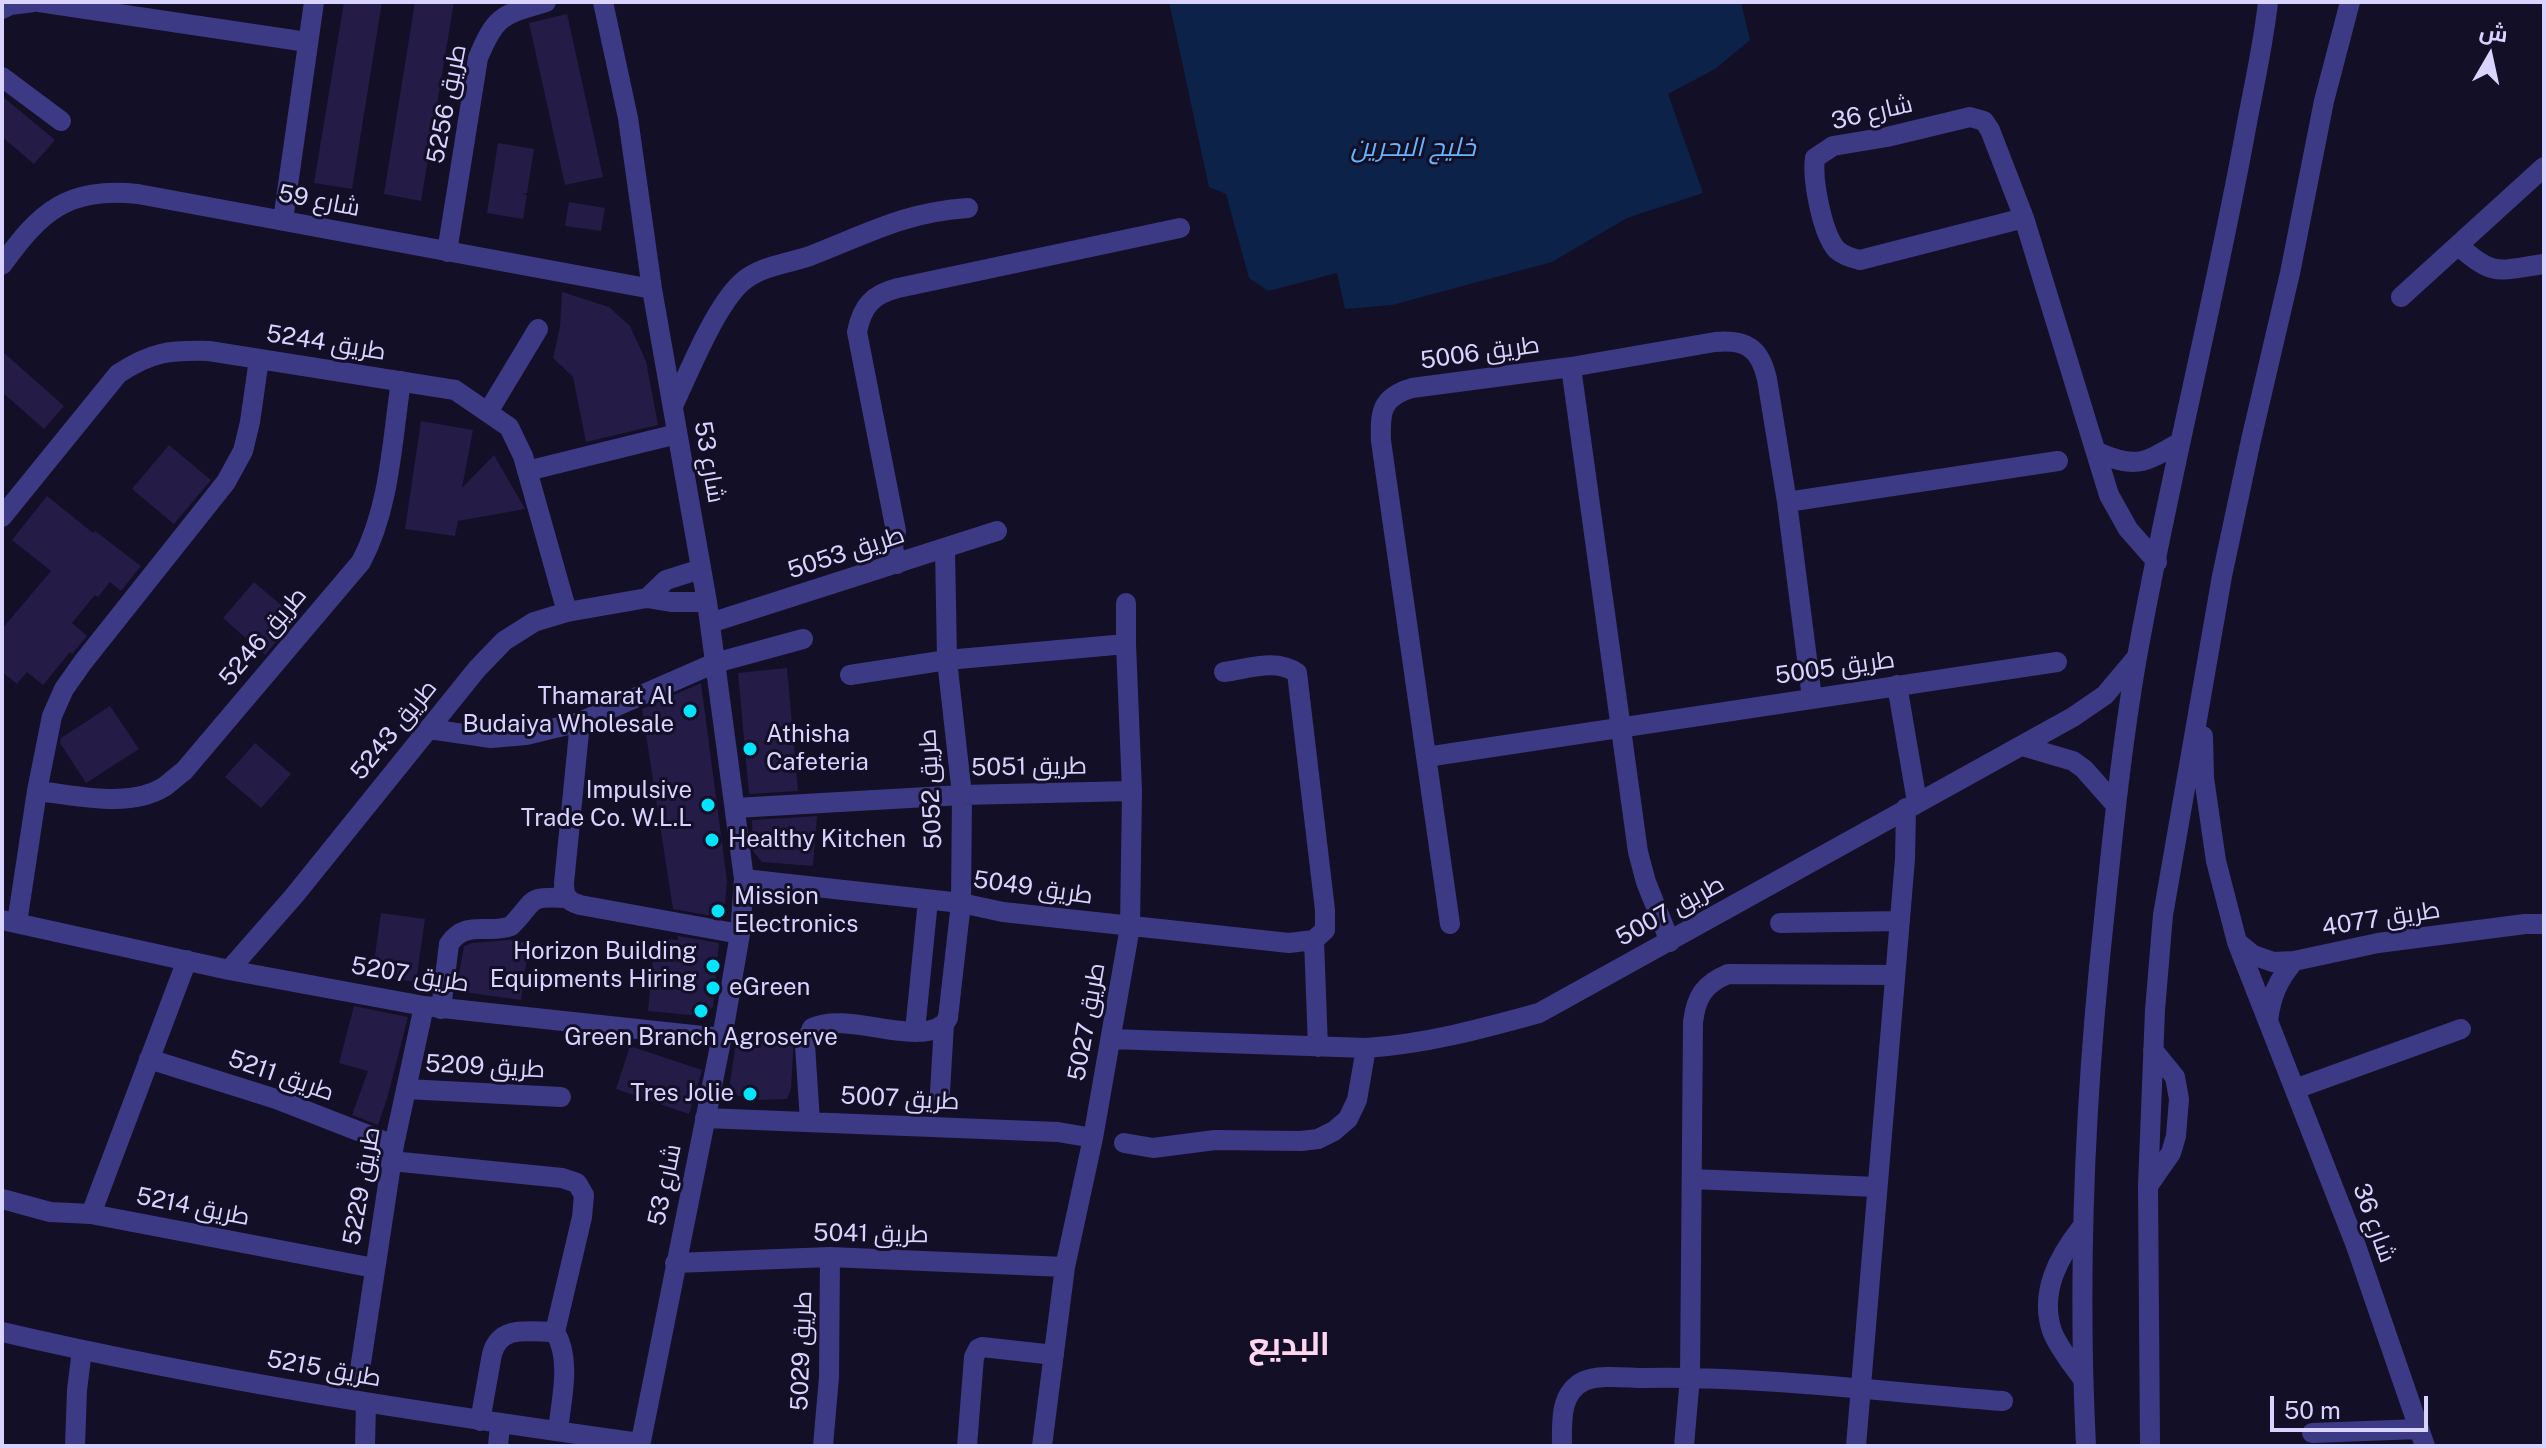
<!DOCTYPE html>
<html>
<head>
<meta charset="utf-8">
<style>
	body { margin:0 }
	#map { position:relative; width:2546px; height:1448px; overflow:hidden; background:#130f26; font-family:"Public Sans",Cairo,sans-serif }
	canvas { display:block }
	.frame { position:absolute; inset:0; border:4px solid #d9d4ff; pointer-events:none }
	.north { position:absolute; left:2450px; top:16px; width:80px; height:80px; -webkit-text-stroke:6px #130f26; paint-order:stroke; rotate:9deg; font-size:22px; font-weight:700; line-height:32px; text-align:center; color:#d9d4ff }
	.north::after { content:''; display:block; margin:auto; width:28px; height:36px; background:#d9d4ff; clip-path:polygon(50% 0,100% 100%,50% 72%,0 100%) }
	.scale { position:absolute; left:2270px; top:1396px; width:158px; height:36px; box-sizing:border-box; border:4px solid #d9d4ff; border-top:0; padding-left:10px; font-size:24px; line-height:28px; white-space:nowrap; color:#d9d4ff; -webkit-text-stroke:6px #130f26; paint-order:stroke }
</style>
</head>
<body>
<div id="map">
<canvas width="2546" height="1448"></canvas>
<div class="frame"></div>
<div class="north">ش</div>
<div class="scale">50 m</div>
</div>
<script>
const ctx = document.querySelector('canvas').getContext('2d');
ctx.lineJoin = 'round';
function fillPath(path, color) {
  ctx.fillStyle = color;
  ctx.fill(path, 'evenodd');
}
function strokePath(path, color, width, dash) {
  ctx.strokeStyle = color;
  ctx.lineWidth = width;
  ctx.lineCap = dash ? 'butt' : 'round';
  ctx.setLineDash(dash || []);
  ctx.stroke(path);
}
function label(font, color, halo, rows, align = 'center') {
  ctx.font = font + ' "Public Sans",Cairo,sans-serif';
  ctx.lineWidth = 6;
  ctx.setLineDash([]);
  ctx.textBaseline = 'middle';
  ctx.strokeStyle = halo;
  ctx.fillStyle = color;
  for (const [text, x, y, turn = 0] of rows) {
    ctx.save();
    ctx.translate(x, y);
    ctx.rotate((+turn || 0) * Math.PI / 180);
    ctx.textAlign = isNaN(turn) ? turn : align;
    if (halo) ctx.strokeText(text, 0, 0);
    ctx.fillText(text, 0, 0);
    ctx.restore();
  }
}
const water = new Path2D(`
	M1169 2H1741L1750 40 1715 69 1668 94 1703 193 1627 218 1552 262 1392 305 1345 309 1337 273 1268 291 1249 278 1226 194 1209 187Z`);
const building = new Path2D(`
	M344 2H382L352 189 314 183Z
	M415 2H454L421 201 384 194Z
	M567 14 603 177 565 185 529 23Z
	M2 96 55 140 34 164 2 137Z
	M498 143 534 149 527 193 522 194 527 195 523 219 487 213Z
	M569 202 605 208 601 231 565 226Z
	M562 292 609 307 630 326 646 361 658 425 586 442 573 377 553 358 560 327Z
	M2 351 64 406 44 429 2 392Z
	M421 421 473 430 462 488 494 455 525 509 458 521 455 536 405 529Z
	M169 445 211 480 174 524 132 489Z
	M47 496 93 533 95 531 141 566 121 591 110 582 98 597 95 595 72 623 87 636 72 654 70 652 43 685 27 672 17 684 2 672V629L51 571 12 540Z
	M254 582 296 618 265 655 223 618Z
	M787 668 798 791 749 794 738 673Z
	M701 683 727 881 724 918 673 909 642 709Z
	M110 706 139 749 86 783 60 743 61 738Z
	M255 743 291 774 261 808 225 777Z
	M817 816 813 866 762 862 753 851 752 820Z
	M381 913 425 919 416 982 372 976Z
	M678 936 719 943 713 1007 701 1016 648 1011 655 938 678 940Z
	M510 940 529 943 521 1000 456 991 464 946 472 943Z
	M354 1006 408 1017 387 1099 378 1125 352 1115 368 1071 339 1063Z
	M752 1029 794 1037 791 1089 787 1099 754 1100 738 1096 730 1083 737 1035Z
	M630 1046 702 1070 689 1114 616 1089Z`);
const minor = new Path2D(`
	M39 2 307 42
	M603 2 628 118 652 289 707 602 744 879 740 934 725 1021 640 1446
	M2 9 10 5 34 2
	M2 77 61 121
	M2024 218 1860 260C1851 258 1844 256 1837 250 1822 234 1812 179 1815 158L1833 146 1887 137 1970 117 1984 121 1990 130 2024 218 2109 495 2128 529 2157 562
	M283 220 314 2
	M2459 246C2494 278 2499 270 2544 264
	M447 252 478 58C496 14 503 15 546 2
	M2 265C41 211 67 187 138 194L652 289
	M2401 297 2544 167
	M1571 367 1638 852 1646 882 1670 942
	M673 406C689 372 715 307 741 283 759 266 787 264 810 256 867 234 905 212 968 208
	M488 412 538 329
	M2097 452C2136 469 2144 463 2179 443
	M527 471 677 434
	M1787 502 2058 461
	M2 517 118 374C151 352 169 350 209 351L455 390 509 427 523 456 567 612
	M897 564 893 548 896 531 857 332C862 306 873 294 898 288L1180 228
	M647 598 666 580 701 569
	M710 623 997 531
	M1224 672C1248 669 1276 658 1297 673L1325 910V930L1314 940 1318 1047
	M850 675 947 660 1126 644
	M1897 685 1917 802
	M580 722 564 883C564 896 567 901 580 905L740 934
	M429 729 491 738 526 735 580 722 715 663 803 639
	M2203 736 2204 778 2216 861 2237 942 2355 1243 2425 1446
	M2022 746 2073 761 2084 769 2115 804
	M1426 757 2057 662
	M37 791C76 795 128 809 164 787 171 782 177 776 184 771L361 562C390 508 392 441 401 381
	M735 808 962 795 1132 791
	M744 879 961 903 1003 912 1289 943 1314 940
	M2 920 229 970 424 1006 721 1038
	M17 923 37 791 52 716 64 689 83 662 226 482 243 451 250 422 259 359
	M1780 923 1900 921
	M1450 924 1381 441C1380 412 1381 397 1412 388L1571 367 1715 342C1746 339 1760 348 1767 379L1787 502 1812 698
	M2237 942 2253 955 2273 962 2294 961 2378 943 2525 924H2544
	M229 970 294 896 477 669 504 641 534 622 567 612 647 598 671 602H707
	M441 1009 449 944C466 919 488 935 511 926 537 900 525 896 566 898
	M2268 1021C2271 996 2278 980 2294 961
	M915 1031 928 900
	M1111 1039 1366 1048C1426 1044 1481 1029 1539 1013L2073 717 2105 695 2137 657
	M149 1059 276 1099 394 1145
	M406 1089 561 1097
	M2295 1089 2461 1029
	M940 1092 944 1024 948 1018 961 903 962 795 947 660 945 548
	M705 1118 1058 1132 1093 1138
	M810 1121 805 1045 812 1028C849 1011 914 1047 944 1024
	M1124 1143 1153 1148 1215 1140 1301 1141 1318 1139 1334 1131 1348 1119 1357 1100 1366 1048
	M391 1161 562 1178 577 1183 584 1195 582 1217 555 1332
	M1693 1179 1876 1187
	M2148 1186 2171 1153 2176 1136 2179 1099 2175 1077 2153 1050
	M2 1199 50 1212 91 1214 374 1268
	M91 1214 187 960
	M2082 1227C2059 1256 2039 1292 2052 1331 2058 1347 2072 1364 2082 1378
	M675 1263 830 1257 1065 1267
	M2 1332C213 1381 426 1413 640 1443
	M555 1332C572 1360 561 1400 558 1431
	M359 1376 394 1145 424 1006
	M480 1421 492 1354C500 1324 530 1332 555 1332
	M2312 1433 2419 1429
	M75 1446 77 1390 82 1350
	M365 1446 366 1403
	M498 1446 500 1424
	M823 1446 829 1377 830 1257
	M967 1446 974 1357 978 1349 982 1347 1054 1355
	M1042 1446 1065 1267 1093 1138 1130 927 1132 791 1126 644V603
	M1562 1446C1562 1423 1559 1393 1584 1381 1600 1374 1627 1378 1644 1378 1764 1376 1884 1392 2003 1401
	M1684 1446 1690 1377 1693 1022C1696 997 1704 984 1728 974L1895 975
	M1856 1446 1905 859 1906 808
	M2086 1446C2077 1269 2085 1094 2104 919 2113 831 2122 743 2137 657 2168 483 2212 312 2244 139 2252 94 2263 48 2268 2
	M2150 1446 2148 1186 2155 1010 2163 915 2222 576 2251 440 2290 273 2324 101 2350 2`);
const markers = [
	[690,711,8,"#00e5ff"],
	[750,749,8,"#00e5ff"],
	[708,805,8,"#00e5ff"],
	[712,840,8,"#00e5ff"],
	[718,911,8,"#00e5ff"],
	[713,966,8,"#00e5ff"],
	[713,988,8,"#00e5ff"],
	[701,1011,8,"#00e5ff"],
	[750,1094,8,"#00e5ff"]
];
const streetNames = [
	["طريق 5256",447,104,-79],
	["شارع 36",1872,113,-13],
	["شارع 59",319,201,11],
	["طريق 5244",326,343,9],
	["طريق 5006",1480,353,-8],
	["شارع 53",709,462,80],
	["طريق 5053",846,553,-18],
	["طريق 5246",263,637,-50],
	["طريق 5005",1835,668,-8],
	["طريق 5243",394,730,-51],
	["طريق 5051",1029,767,-1],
	["طريق 5052",931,789,-93],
	["طريق 5049",1033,888,8],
	["طريق 5007",1670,911,-29],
	["طريق 4077",2381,919,-9],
	["طريق 5207",410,975,9],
	["طريق 5027",1087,1022,-80],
	["طريق 5209",485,1067,3],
	["طريق 5211",281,1076,19],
	["طريق 5007",900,1099,3],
	["شارع 53",665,1185,-78],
	["طريق 5229",362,1186,-80],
	["طريق 5214",193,1207,11],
	["شارع 36",2374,1223,70],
	["طريق 5041",871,1234,1],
	["طريق 5029",802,1351,-88],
	["طريق 5215",324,1369,10]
];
const poiNames = [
	["Thamarat Al",674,697],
	["Budaiya Wholesale",674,725],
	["Athisha",766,735,"left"],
	["Cafeteria",766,763,"left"],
	["Impulsive",692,791],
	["Trade Co. W.L.L",692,819],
	["Healthy Kitchen",728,840,"left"],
	["Mission",734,897,"left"],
	["Electronics",734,925,"left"],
	["Horizon Building",697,952],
	["Equipments Hiring",697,980],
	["eGreen",729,988,"left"],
	["Green Branch Agroserve",701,1038,"center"],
	["Tres Jolie",734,1094]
];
const waterNames = [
	["خليج البحرين",1413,148]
];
const districtNames = [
	["البديع",1289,1345]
];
fillPath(water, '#0c2248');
fillPath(building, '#241b47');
strokePath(minor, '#3d3a85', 20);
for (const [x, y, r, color] of markers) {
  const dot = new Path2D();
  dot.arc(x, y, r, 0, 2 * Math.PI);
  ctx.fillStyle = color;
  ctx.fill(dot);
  strokePath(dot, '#130f26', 3);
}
label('24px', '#d9d4ff', '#130f26', streetNames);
label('24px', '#d9d4ff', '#130f26', poiNames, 'right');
label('italic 26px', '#62b6ff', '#130f26', waterNames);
label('bold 32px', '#ffd6f0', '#130f26', districtNames);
</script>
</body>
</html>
